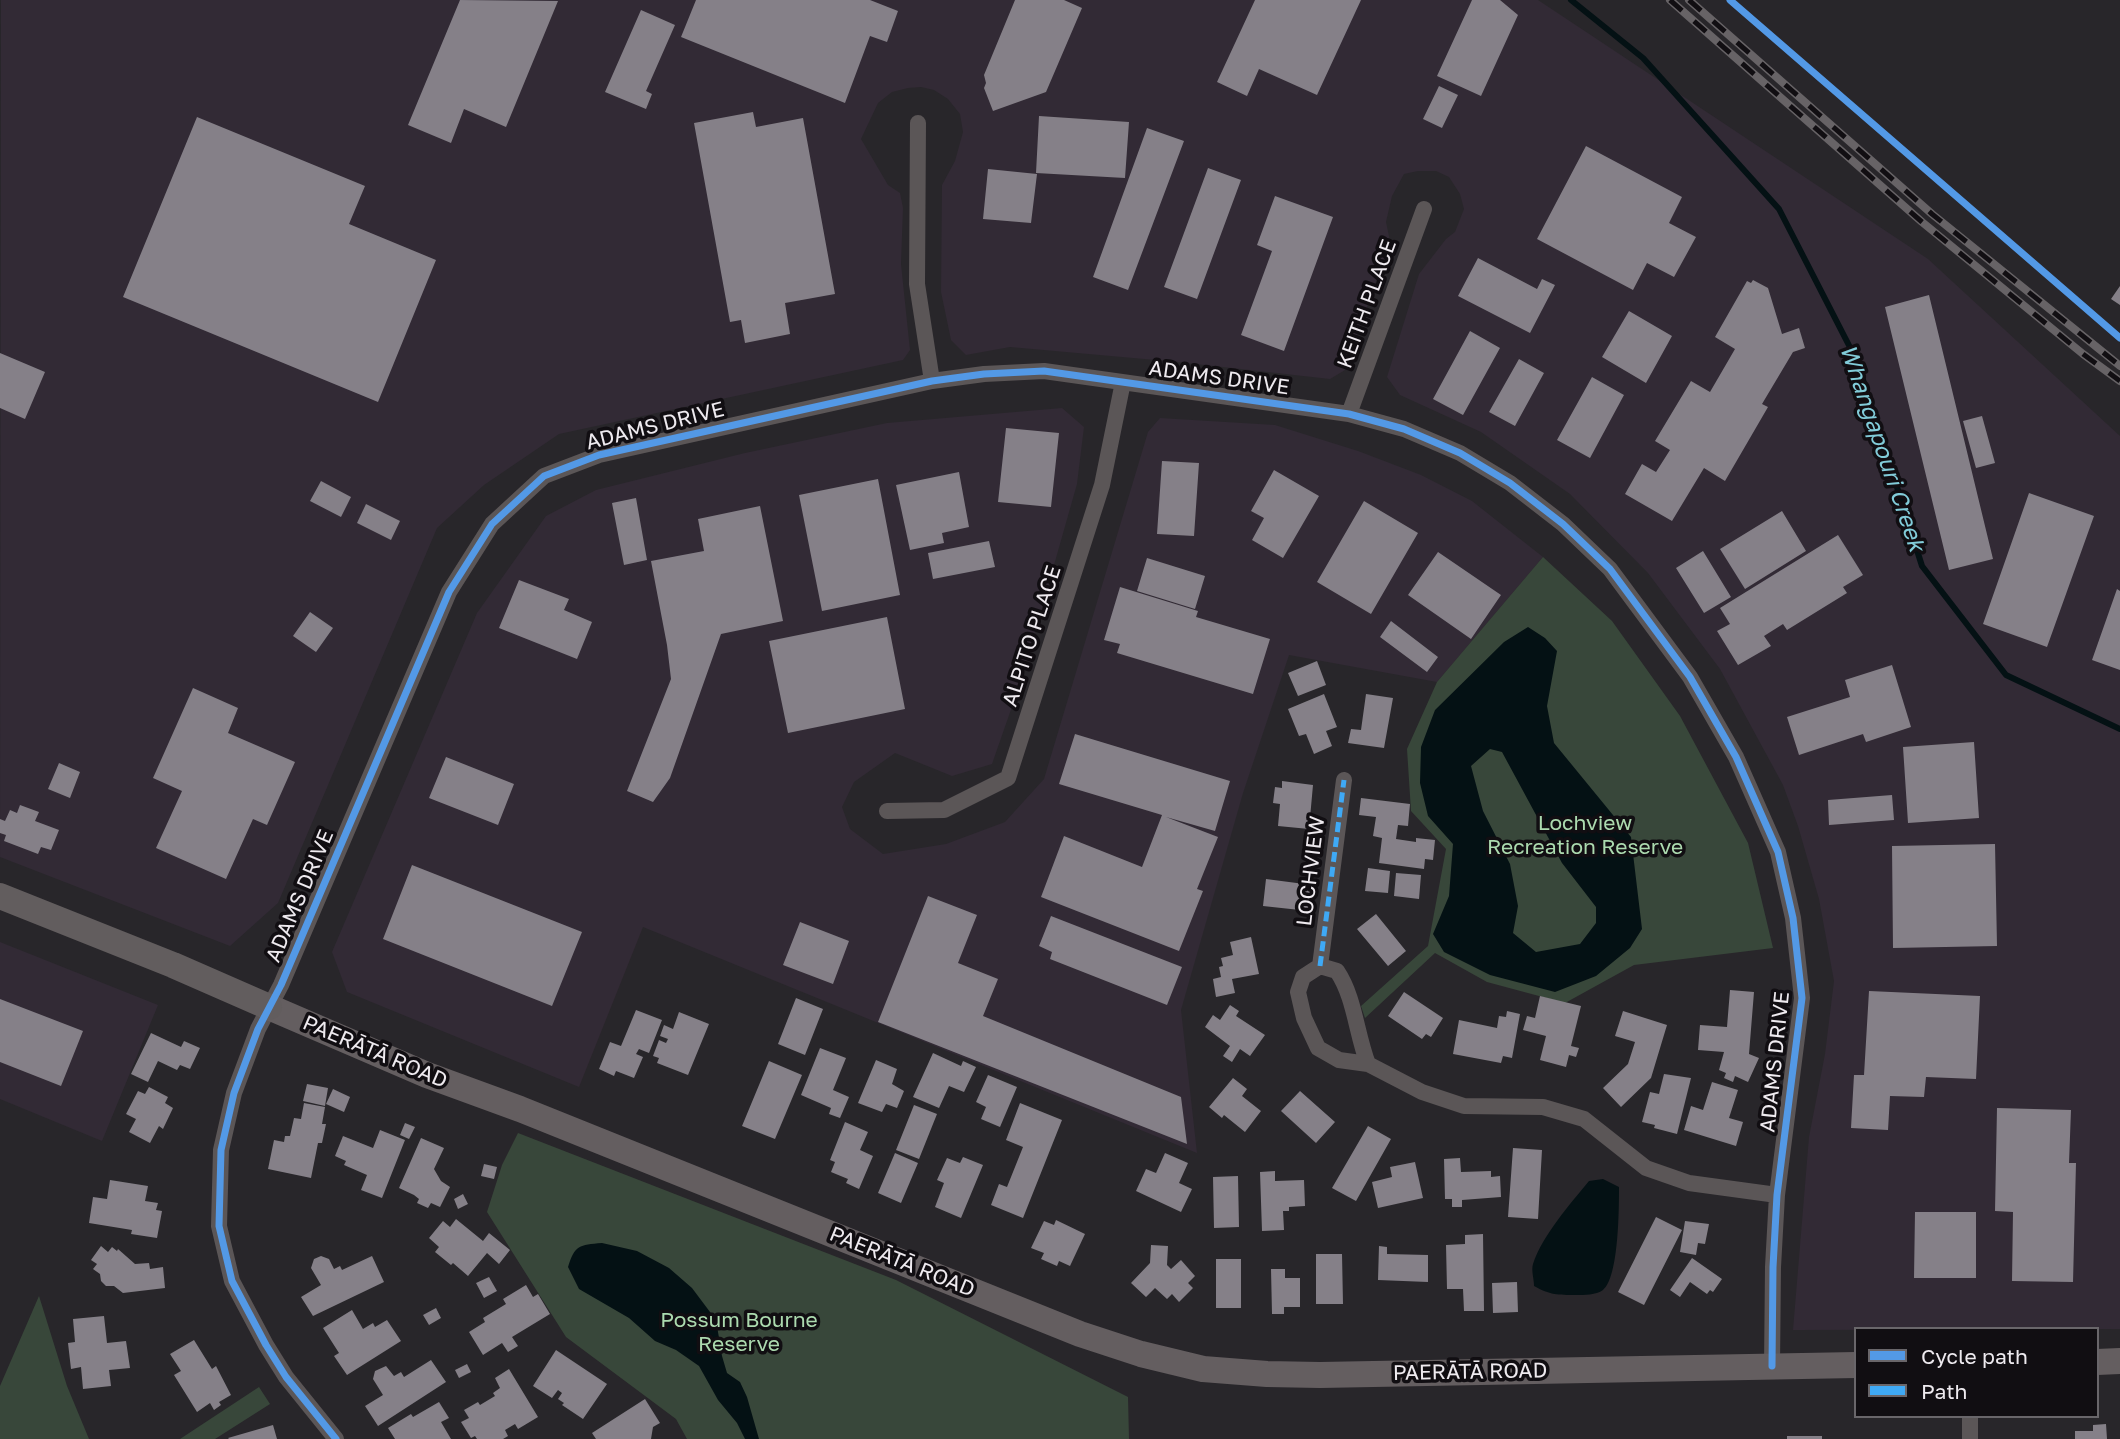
<!DOCTYPE html>
<html>
<head>
<meta charset="utf-8">
<style>
	body { margin:0 }
	#map { position:relative; width:2120px; height:1439px; overflow:hidden; background:#28262a; font-family:"Golos Text",sans-serif }
	canvas { display:block }
	.legend { position:absolute; left:1854px; top:1327px; width:245px; height:91px; box-sizing:border-box; background:#110e12; border:2px solid #69666a; margin:0; padding:9px 12px; list-style:none; font-size:21px; color:#eeeaef }
	.legend li { display:flex; align-items:center; gap:14px; height:35px }
	.legend b { width:35px; border:2px solid #69666a }
</style>
</head>
<body>
<div id="map">
<canvas width="2120" height="1439"></canvas>
<ul class="legend">
<li><b style="height:9px;background:#5399e6"></b>Cycle path</li>
<li><b style="height:9px;background:#3fa9f5"></b>Path</li>
</ul>
</div>
<script>
const ctx = document.querySelector('canvas').getContext('2d');
ctx.lineJoin = 'round';
function fillPath(path, color) {
  ctx.fillStyle = color;
  ctx.fill(path, 'evenodd');
}
function strokePath(path, color, width, dash) {
  ctx.strokeStyle = color;
  ctx.lineWidth = width;
  ctx.lineCap = dash ? 'butt' : 'round';
  ctx.setLineDash(dash || []);
  ctx.stroke(path);
}
function label(font, color, halo, rows, align = 'center') {
  ctx.font = font + ' "Golos Text",sans-serif';
  ctx.lineWidth = 7;
  ctx.setLineDash([]);
  ctx.textBaseline = 'middle';
  ctx.strokeStyle = halo;
  ctx.fillStyle = color;
  for (const [text, x, y, turn = 0] of rows) {
    ctx.save();
    ctx.translate(x, y);
    ctx.rotate((+turn || 0) * Math.PI / 180);
    ctx.textAlign = isNaN(turn) ? turn : align;
    if (halo) ctx.strokeText(text, 0, 0);
    ctx.fillText(text, 0, 0);
    ctx.restore();
  }
}
const built = new Path2D(`
	M1 0H1538L1928 259 2120 436V1329L1793 1330 1809 1137 1825 1054 1834 981 1819 899 1798 826 1783 785 1720 669 1648 573 1570 494 1481 432 1400 395 1387 377 1419 274 1446 239 1455 232 1464 209 1460 194 1449 177 1436 171H1418L1404 174 1392 196 1386 222 1390 241 1345 370 1330 379 1178 362 1010 347 966 355 951 340 941 292 942 185 955 161 963 132 960 114 948 99 934 90 921 87 908 88 892 92 878 103 861 139 888 185 900 193 903 208 901 264 910 350 903 360 559 434 484 485 437 528 278 903 230 946 0 857Z
	M1062 408 1084 427 1077 484 1022 678 992 764 952 776 895 753 854 782 842 807 850 829 883 854 946 844 1005 822 1044 779 1148 432 1160 418 1275 425 1358 451 1421 475 1472 501 1543 557 1437 682 1289 655 1243 793 1181 1010 1197 1153 643 927 579 1087 347 992 332 952 477 613 546 516 596 490 745 453 887 423Z
	M0 942 158 1005 102 1141 0 1099Z`);
const green = new Path2D(`
	M1543 557 1612 621 1680 716 1748 843 1773 948 1634 965 1565 1003 1487 982 1435 953 1365 1018 1361 1006 1428 946 1446 849 1411 811 1407 749 1437 682Z
	M518 1133 896 1280 1128 1397 1129 1439H687L676 1419 566 1337 487 1212 502 1165Z
	M39 1296 67 1386 89 1439H0V1386Z
	M259 1387 270 1404 215 1439H180Z`);
const water = new Path2D(`
	M1528 627 1545 638 1557 651 1547 706 1554 743 1631 837 1642 929 1630 948 1596 976 1555 992 1490 975 1444 952 1433 934 1449 896 1453 844 1428 816 1420 783 1421 747 1435 710 1504 642ZM1490 749 1502 752 1562 863 1596 907V923L1580 944 1536 952 1513 933 1518 906 1510 864 1483 811 1471 766Z
	M1603 1179 1619 1187C1619 1208 1619 1277 1603 1290 1596 1295 1584 1295 1576 1295 1558 1295 1550 1295 1534 1286 1534 1279 1531 1270 1533 1264 1542 1236 1571 1203 1589 1181Z
	M602 1243 637 1251 669 1268 692 1288 716 1320 722 1356 727 1373 740 1382 747 1397 759 1439H745L737 1423 718 1400 699 1366 676 1350 655 1341 629 1318 579 1289 568 1267C575 1245 579 1245 602 1243Z`);
const stream = new Path2D(`
	M1571 0 1643 58 1779 209 1857 361 1922 566 2006 675 2120 729`);
const building = new Path2D(`
	M460 0 558 1 506 127 464 109 451 143 408 125Z
	M696 0H870L898 11 887 42 870 36 845 103 681 37Z
	M1015 0H1064L1082 8 1046 92 993 111 984 88 986 83 984 75Z
	M1255 0H1361L1317 95 1259 69 1247 96 1217 82Z
	M1472 0H1500L1518 15 1481 96 1437 76Z
	M641 10 675 25 646 91 652 94 646 109 605 92Z
	M1439 86 1458 95 1442 128 1423 119Z
	M753 112 756 127 803 118 835 294 785 303 790 334 745 343 741 320 730 322 694 123Z
	M1039 116 1129 122 1125 178 1036 173Z
	M197 117 365 186 349 224 436 260 378 402 123 297Z
	M1147 128 1184 141 1128 290 1093 277Z
	M1586 146 1682 197 1669 223 1696 237 1674 277 1647 263 1633 290 1537 239Z
	M1208 168 1241 180 1197 299 1164 287Z
	M988 169 1037 174 1031 223 983 219Z
	M1275 196 1333 217 1284 351 1241 335 1272 251 1257 245Z
	M1478 258 1537 289 1542 279 1555 285 1530 333 1458 296Z
	M1753 280 1768 288 1782 334 1799 328 1805 348 1793 352 1762 404 1768 407 1725 481 1704 468 1672 521 1625 494 1642 464 1656 472 1670 450 1655 441 1691 381 1710 392 1735 349 1715 337 1747 281 1751 283Z
	M2120 286V305L2111 299Z
	M1929 295 1993 559 1949 570 1885 307Z
	M1629 311 1672 336 1646 383 1602 357Z
	M1470 331 1500 348 1463 415 1433 399Z
	M0 353 45 372 25 419 0 408Z
	M1519 359 1544 373 1515 426 1489 412Z
	M1592 377 1624 395 1590 458 1557 440Z
	M1982 416 1995 463 1976 468 1963 421Z
	M1006 428 1059 433 1051 507 998 502Z
	M1162 461 1199 463 1194 536 1157 534Z
	M1274 470 1319 496 1283 558 1252 540 1264 518 1251 511Z
	M959 472 969 527 942 533 944 543 910 550 896 485Z
	M878 479 900 595 822 611 799 495Z
	M321 481 351 497 341 517 310 501Z
	M2029 493 2094 516 2047 647 1983 624Z
	M636 498 647 560 624 565 612 503Z
	M1364 501 1418 533 1371 614 1317 582Z
	M366 504 400 521 391 540 357 523Z
	M760 506 783 621 721 634 670 778 653 802 627 791 671 679 667 645 651 561 704 551 698 519Z
	M1782 511 1806 551 1745 589 1720 549Z
	M1838 535 1863 575 1843 587 1847 593 1787 630 1783 624 1764 636 1771 646 1738 665 1717 631 1730 624 1720 608Z
	M989 541 995 567 933 579 928 553Z
	M1703 551 1731 597 1704 613 1676 568Z
	M1438 552 1501 595 1471 639 1408 595Z
	M1147 558 1205 576 1195 609 1137 591Z
	M519 580 569 599 564 610 592 622 577 659 499 628Z
	M1120 587 1198 611 1196 617 1270 639 1253 694 1117 653 1120 644 1104 640Z
	M2117 589 2120 591V670L2092 660Z
	M310 612 333 628 316 652 293 636Z
	M887 617 905 709 788 733 769 641Z
	M1391 621 1438 657 1427 672 1380 637Z
	M1317 661 1326 685 1298 696 1288 673Z
	M1892 665 1911 727 1866 742 1863 734 1799 755 1787 717 1850 697 1845 680Z
	M193 688 238 708 228 733 295 762 267 825 253 819 226 879 156 848 182 791 153 778Z
	M1324 694 1337 727 1326 731 1332 746 1314 754 1306 734 1299 736 1288 709Z
	M1366 694 1393 698 1384 748 1348 743 1351 729 1361 730Z
	M1075 734 1230 781 1215 831 1166 817 1218 837 1197 889 1203 891 1179 951 1041 897 1064 836 1142 867 1162 815 1059 784Z
	M1974 742 1979 818 1908 823 1903 747Z
	M446 757 514 784 498 825 429 798Z
	M59 763 80 772 70 798 48 789Z
	M1282 781 1313 785 1309 829 1278 826 1280 804 1273 803 1275 787 1282 788Z
	M1892 795 1894 820 1829 825 1828 800Z
	M1361 798 1410 804 1408 826 1398 825 1396 839 1416 842V838L1435 840 1433 860 1425 859 1424 869 1379 863 1382 838 1373 836 1376 817 1359 815Z
	M20 805 39 812 35 821 59 830 51 850 41 847 38 854 4 841 6 835 0 833V819L5 821 10 810 17 813Z
	M1995 844 1997 946 1893 948 1892 846Z
	M412 865 582 932 552 1006 383 939Z
	M1368 868 1390 871 1388 893 1365 891Z
	M1396 873 1421 875 1419 899 1394 896Z
	M1266 879 1312 885 1309 911 1263 906Z
	M928 896 977 915 958 963 998 979 983 1016 1181 1097 1187 1144 878 1022Z
	M1376 914 1406 951 1388 966 1357 929Z
	M1051 916 1182 967 1167 1005 1050 959 1052 952 1039 946Z
	M800 922 849 941 833 984 783 965Z
	M1251 937 1259 974 1232 979 1235 993 1216 997 1213 979 1221 977 1219 967 1223 966 1221 958 1233 955 1230 942Z
	M1730 990 1754 992 1749 1054 1759 1058 1748 1082 1735 1076 1733 1082 1724 1078 1726 1073 1719 1070 1724 1052 1698 1050 1700 1025 1727 1027Z
	M1869 991 1980 996 1976 1079 1926 1077 1924 1097 1890 1096 1888 1130 1851 1128 1854 1075H1864Z
	M1404 992 1443 1018 1431 1037 1426 1034 1422 1039 1388 1016Z
	M1540 996 1581 1006 1571 1046 1579 1048 1576 1057 1569 1055 1566 1067 1540 1060 1546 1036 1523 1030 1527 1016 1535 1018Z
	M796 998 823 1009 805 1055 778 1044Z
	M0 999 83 1031 61 1086 0 1062Z
	M1230 1005 1239 1011 1236 1016 1265 1035 1250 1056 1240 1049 1232 1062 1223 1056 1230 1046 1205 1027 1213 1015 1220 1020Z
	M636 1010 662 1020 649 1053 639 1049 636 1054 643 1057 634 1078 616 1071 614 1076 599 1069 610 1042 621 1046Z
	M1507 1011 1520 1014 1512 1058 1503 1056 1501 1063 1453 1054 1459 1020 1497 1028 1499 1016 1506 1017Z
	M1623 1011 1667 1025 1651 1078 1621 1107 1603 1088 1628 1064 1635 1042 1615 1036Z
	M679 1012 709 1024 688 1075 657 1063 659 1058 653 1056 659 1040 666 1043 668 1039 660 1036 664 1025 673 1029Z
	M151 1033 181 1047 184 1041 200 1048 190 1069 180 1065 177 1070 158 1061 148 1082 131 1074Z
	M820 1048 846 1058 833 1090 849 1097 840 1118 829 1114 831 1108 801 1095Z
	M933 1053 961 1066 963 1061 976 1067 964 1092 949 1086 939 1108 913 1097Z
	M876 1060 897 1069 892 1084 904 1091 897 1108 886 1104 882 1112 858 1103Z
	M769 1061 802 1075 775 1139 742 1126Z
	M1664 1074 1691 1078 1677 1134 1654 1128 1655 1125 1642 1122 1650 1092 1659 1094Z
	M988 1075 1017 1087 1000 1127 981 1119 986 1107 976 1102Z
	M1233 1078 1247 1089 1242 1096 1261 1111 1245 1132 1224 1115 1222 1118 1209 1107Z
	M1712 1082 1738 1090 1729 1118 1743 1122 1736 1146 1684 1130 1691 1106 1703 1110Z
	M307 1084 328 1088 325 1106 303 1101Z
	M149 1087 168 1097 165 1103 173 1108 163 1129 159 1126 150 1143 129 1132 136 1119 126 1114 138 1091 145 1094Z
	M333 1089 350 1097 344 1112 326 1104Z
	M1300 1091 1335 1122 1316 1143 1281 1111Z
	M304 1103 325 1107 322 1124H326L322 1143H318L311 1178 268 1169 274 1140 284 1142 285 1136H290L294 1118 301 1119Z
	M1020 1103 1062 1120 1023 1218 991 1205 999 1184 1007 1187 1023 1147 1006 1140Z
	M914 1105 937 1114 919 1159 896 1150Z
	M1997 1108 2071 1110 2069 1163H2076L2073 1282 2012 1281 2013 1212 1995 1211Z
	M845 1122 868 1132 860 1150 873 1156 859 1189 846 1183 848 1179 831 1172 835 1162 830 1160Z
	M405 1123 415 1127 409 1139 400 1135Z
	M1368 1126 1391 1139 1356 1201 1332 1188Z
	M380 1130 405 1140 382 1198 361 1190 367 1175 344 1165 346 1161 335 1156 343 1136 373 1148Z
	M421 1138 444 1148 434 1169 441 1181 450 1187 440 1207 431 1203 428 1208 417 1203 419 1199 414 1195 399 1188Z
	M1513 1148 1542 1150 1538 1219 1508 1217Z
	M895 1153 918 1163 901 1203 878 1193Z
	M1165 1153 1188 1163 1179 1183 1192 1189 1181 1212 1136 1191 1146 1169 1156 1173Z
	M963 1157 983 1165 961 1218 935 1207 944 1183 937 1180 947 1158 960 1163Z
	M1460 1158 1461 1172 1491 1171V1177L1500 1176 1501 1197 1462 1200V1207H1452V1199H1445L1444 1159Z
	M1415 1162 1423 1198 1378 1208 1372 1182 1392 1177 1390 1167Z
	M484 1164 497 1167 494 1179 481 1176Z
	M1275 1171V1181L1304 1180 1305 1206 1289 1207V1211H1283L1284 1230 1262 1231 1260 1172Z
	M1238 1176 1239 1227 1214 1228 1213 1177Z
	M110 1180 148 1186 145 1201 158 1203 156 1210 162 1211 157 1238 131 1234 132 1230 89 1223 93 1197 107 1199Z
	M463 1194 468 1204 458 1209 454 1199Z
	M1915 1212H1976V1278H1914Z
	M1656 1217 1682 1230 1644 1305 1618 1292Z
	M456 1219 483 1241 489 1233 510 1250 499 1264 487 1253 468 1276 453 1263 451 1265 435 1252 439 1247 429 1238 443 1221 450 1227Z
	M1056 1220 1085 1234 1070 1266 1059 1261 1057 1266 1041 1259 1044 1253 1031 1248 1044 1221 1054 1225Z
	M1685 1221 1709 1224 1705 1244 1698 1243 1696 1255 1680 1252Z
	M1483 1234 1484 1311H1464L1463 1289H1447L1446 1245 1465 1244V1235Z
	M1151 1245 1168 1246 1167 1265 1171 1269 1181 1260 1195 1276 1188 1283 1193 1288 1179 1302 1172 1294 1167 1299 1155 1288 1146 1297 1131 1283 1150 1263Z
	M101 1246 108 1252 112 1247 117 1251 118 1249 135 1264 149 1263 150 1269 163 1267 165 1288 123 1293 114 1286H106L101 1281 100 1274 93 1269 97 1264 91 1260Z
	M1379 1246 1387 1247V1254L1428 1255V1282L1378 1280Z
	M1316 1254H1342L1343 1304H1316Z
	M321 1256 329 1259 334 1269 340 1266 342 1270 372 1256 384 1282 313 1316 301 1297 321 1285 311 1268 314 1259Z
	M1692 1258 1722 1279 1713 1292 1710 1290 1707 1294 1690 1282 1680 1297 1670 1290Z
	M1216 1259H1241V1308H1216Z
	M1271 1269H1285V1278H1300V1307H1284V1314H1272Z
	M489 1277 497 1291 484 1298 476 1283Z
	M1517 1282 1518 1312 1493 1313 1492 1283Z
	M526 1285 533 1297 538 1294 550 1314 512 1337 518 1346 508 1352 502 1343 483 1355 469 1332 485 1322 483 1318 506 1304 503 1299Z
	M436 1308 441 1318 429 1325 423 1315Z
	M352 1310 363 1329 373 1323 375 1327 387 1320 401 1341 347 1375 334 1356 339 1353 323 1328Z
	M104 1316 107 1343 126 1341 130 1368 109 1370 111 1386 83 1389 81 1367 71 1369 68 1343 75 1342 73 1319Z
	M194 1340 212 1369 216 1366 231 1395 219 1402 221 1405 214 1410 210 1403 197 1412 174 1375 181 1371 170 1354Z
	M556 1350 607 1384 583 1419 562 1405 564 1403 558 1399 562 1393 558 1390 552 1398 533 1386Z
	M431 1360 446 1382 378 1426 365 1406 383 1395 373 1379 375 1371 386 1366 394 1376 401 1372 404 1377Z
	M467 1364 471 1372 459 1378 455 1370Z
	M509 1369 538 1417 518 1429 515 1424 505 1430 508 1436 503 1439H477L475 1436 471 1438 461 1422 469 1418 464 1410 478 1402 480 1405 495 1396 493 1393 500 1388 495 1378Z
	M645 1399 660 1423 653 1427 651 1439H596L592 1433Z
	M439 1402 449 1418 441 1422 451 1439H395L388 1428 411 1414 413 1417Z
	M2106 1424 2107 1439H2075V1431H2093V1425Z
	M273 1425 277 1439H229L228 1438Z
	M1787 1436H1822V1439H1787Z`);
const minor = new Path2D(`
	M918 123 917 284 932 381
	M1349 414 1424 209
	M887 811 944 810 1008 778 1102 485 1123 382
	M1320 966 1344 780
	M1368 1064C1356 1033 1355 998 1337 971L1320 966 1303 977 1298 992 1304 1018 1318 1048 1339 1060 1368 1064 1422 1092 1464 1106 1543 1107 1584 1119 1646 1168 1689 1183 1777 1195
	M1970 1416V1439
	M336 1439 286 1377 266 1345 232 1281 219 1226 221 1150 234 1093 258 1029 281 985 449 592 492 524 544 476 599 455 932 381 984 374 1044 371 1349 414 1404 429 1460 453 1510 483 1563 524 1610 569 1690 677 1736 757 1778 852 1793 918 1802 998 1777 1195 1773 1267 1772 1366`);
const primary = new Path2D(`
	M269 1007 427 1075 520 1109 1080 1334 1141 1354 1203 1369 1267 1374 1320 1375 1856 1365
	M2097 1362 2120 1361`);
const trunk = new Path2D(`
	M0 896 173 965 269 1007`);
const rail = new Path2D(`
	M1670 0 1922 222 2083 354 2120 381
	M1689 0 1932 214 2120 366`);
const quiet = new Path2D(`
	M1320 966 1344 780`);
const cycleway = new Path2D(`
	M1730 0 2120 338
	M336 1439 286 1377 266 1345 232 1281 219 1226 221 1150 234 1093 258 1029 281 985 449 592 492 524 544 476 599 455 932 381 984 374 1044 371 1349 414 1404 429 1460 453 1510 483 1563 524 1610 569 1690 677 1736 757 1778 852 1793 918 1802 998 1777 1195 1773 1267 1772 1366`);
const streetNames = [
	["KEITH PLACE",1367,304,-70],
	["ADAMS DRIVE",1219,378,8],
	["ADAMS DRIVE",655,426,-14],
	["ALPITO PLACE",1032,636,-72],
	["LOCHVIEW",1311,871,-83],
	["ADAMS DRIVE",300,896,-67],
	["PAERĀTĀ ROAD",375,1052,23],
	["ADAMS DRIVE",1775,1062,-84],
	["PAERĀTĀ ROAD",902,1262,22],
	["PAERĀTĀ ROAD",1470,1372,-1]
];
const parkNames = [
	["Lochview",1585,823],
	["Recreation Reserve",1585,847],
	["Possum Bourne",739,1320],
	["Reserve",739,1344]
];
const waterNames = [
	["Whangapouri Creek",1882,448,71]
];
fillPath(built, '#322a35');
fillPath(green, '#38473a');
fillPath(water, '#041114');
strokePath(stream, '#041114', 6);
fillPath(building, '#858088');
strokePath(minor, '#5b5657', 16);
strokePath(primary, '#645e60', 26);
strokePath(trunk, '#625d5e', 26);
strokePath(rail, '#676366', 8);
strokePath(rail, '#110e12', 5, [16]);
strokePath(quiet, '#3fa9f5', 5, [10, 5]);
strokePath(cycleway, '#5399e6', 7);
label('21px', '#eeeaef', '#110e12', streetNames);
label('21px', '#acdaaf', '#110e12', parkNames);
label('italic 23px', '#82ccd9', '#110e12', waterNames);
</script>
</body>
</html>
